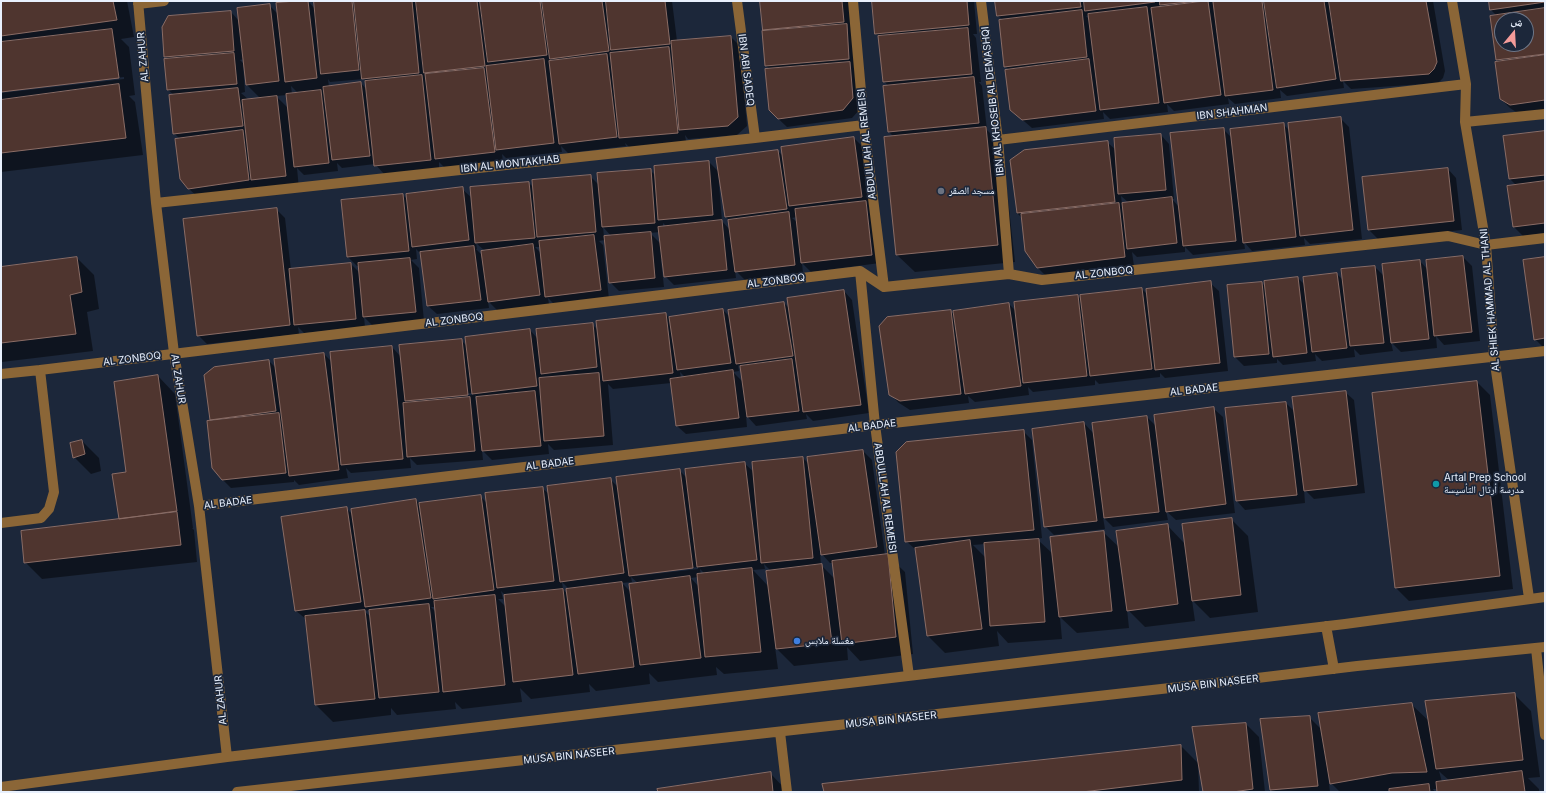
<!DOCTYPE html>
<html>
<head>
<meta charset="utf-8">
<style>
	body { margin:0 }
	#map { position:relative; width:1546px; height:793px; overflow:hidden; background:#1c273a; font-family:Inter,"Noto Naskh Arabic",sans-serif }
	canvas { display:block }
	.frame { position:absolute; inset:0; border:2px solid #e8f0fd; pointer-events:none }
	.north { position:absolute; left:1494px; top:12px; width:40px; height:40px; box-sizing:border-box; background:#1c273a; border:1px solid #6e7788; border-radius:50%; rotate:18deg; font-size:11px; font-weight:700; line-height:16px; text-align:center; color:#e8f0fd }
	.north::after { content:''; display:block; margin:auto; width:14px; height:18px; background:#f59b99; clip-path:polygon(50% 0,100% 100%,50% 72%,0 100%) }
</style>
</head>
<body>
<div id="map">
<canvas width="1546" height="793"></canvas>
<div class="frame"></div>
<div class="north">ش</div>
</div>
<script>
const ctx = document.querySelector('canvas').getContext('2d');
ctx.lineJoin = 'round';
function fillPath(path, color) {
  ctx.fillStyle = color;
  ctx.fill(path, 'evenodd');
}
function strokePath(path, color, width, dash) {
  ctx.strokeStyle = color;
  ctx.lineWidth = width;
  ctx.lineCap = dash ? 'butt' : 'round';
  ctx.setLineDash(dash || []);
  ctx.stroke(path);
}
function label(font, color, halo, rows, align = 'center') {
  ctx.font = font + ' Inter,"Noto Naskh Arabic",sans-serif';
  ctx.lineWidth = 3.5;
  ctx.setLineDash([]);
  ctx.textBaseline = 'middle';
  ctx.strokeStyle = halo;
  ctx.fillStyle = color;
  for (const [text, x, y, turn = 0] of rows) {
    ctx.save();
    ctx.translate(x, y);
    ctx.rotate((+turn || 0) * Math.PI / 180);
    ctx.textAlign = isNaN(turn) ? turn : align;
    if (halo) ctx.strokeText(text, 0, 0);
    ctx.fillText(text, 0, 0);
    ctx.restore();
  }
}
const shadow = new Path2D(`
	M1 1H127L134 37 121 39 129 47 135 95 129 96 135 102 143 155 1 172V93L124 79V77L1 91Z
	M305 1H308L315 9V1H672L677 41 731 37 740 46 747 126 737 135 688 139 685 135 686 141 629 147 625 143 626 146 568 153 561 146 562 152 506 158 502 154 503 161 445 168 439 162V168L384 174 375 164 342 168 337 163 338 171 304 175 297 168 299 189 202 201 188 188 180 139 174 133 175 96 168 90 169 59 165 56 231 12 239 21 269 5 278 14ZM244 59 247 85 261 99 249 100 241 93 245 92 243 63 240 60ZM328 79 330 82 364 79 367 82V90L361 83 329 87ZM291 86 298 93 292 94ZM287 95 289 109 276 96Z
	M761 1H849L862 107 852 118 787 127 769 110 771 70 766 66V32L764 29Z
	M873 1H974L977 34H973L976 38 981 82H979L982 86 987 130 1002 145 1015 262 915 272 897 255 894 137 889 132V87L884 81 880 37 876 34Z
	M996 1H1433L1445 71 1443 78 1438 83 1351 89 1343 81 1344 88 1287 96 1280 90 1281 98 1235 104 1228 98 1229 104 1174 111 1167 104 1168 112 1110 119 1103 112 1104 119 1032 128 1011 110 1009 70 1005 66 1003 20 998 16ZM1090 15V20L1086 16Z
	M1490 1H1545V110L1519 114 1510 108 1501 99 1500 63 1497 60 1491 16H1497L1491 10ZM1502 20H1526V44H1502Z
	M1340 118 1349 127 1362 239 1310 244 1304 238 1305 245 1252 251 1244 242 1245 249 1193 255 1185 247V252L1137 257 1132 252 1134 266 1046 276 1037 267 1022 218 1017 213 1107 142 1116 150 1161 135 1169 144 1174 199H1172L1179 207 1223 129 1232 138 1283 124 1290 131ZM1121 196 1129 203 1122 204Z
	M1545 132V233L1523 236 1514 227 1508 187 1517 186 1510 179Z
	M854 138 863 147 870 205 869 206 874 211 880 263 811 272 802 263 803 273 745 280 735 270 736 278 674 285 665 276 663 260H661L664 287 619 291 610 282 605 240 599 241 603 245 609 299 555 305 548 298 549 304 498 311 488 301 489 308 437 314 428 306 422 255 416 249 417 259 411 260 419 268 424 321 373 326 364 317 365 327 304 333 298 327 299 334 207 344 198 335 276 209 285 218 291 270 351 264 360 273 359 266H357L348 257 342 201 403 195 408 200 462 189 472 198 529 183 533 187 590 176 599 185 650 170 655 175 709 162 718 171 722 221 730 230 729 220 726 217 778 151 783 156ZM797 217V222L792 218ZM663 223 667 227 663 228ZM603 227 612 237H604ZM660 232 661 244 650 233ZM476 243 485 251 482 255 476 249H477ZM535 247H540L541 253Z
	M1448 169 1456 178 1462 230 1378 239 1369 230Z
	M1463 257 1472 266 1480 341 1444 345 1436 336 1437 348 1401 352 1391 342 1393 351 1360 355 1354 349 1355 357 1322 361 1315 354 1316 361 1283 365 1277 359V363L1244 366 1235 357 1262 283 1265 286 1298 278 1305 285 1337 274 1343 280 1375 267 1385 277 1420 261 1428 270Z
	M77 258 94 275 99 309 87 312 93 351 2 362 1 268Z
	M1545 258V348H1544L1535 339Z
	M1210 283 1219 291 1228 371 1165 378 1160 373V377L1099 384 1095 380V385L1033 392 1028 387 1029 395 975 402 968 396 969 403 910 410 899 403 890 394 950 311 955 315 1009 304 1016 311 1078 296 1081 299 1142 289 1148 295Z
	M844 291 852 300 869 413 813 421 806 414 807 419 756 426 746 415 747 427 686 434 677 426 671 383 613 389 608 384 613 445 554 450 548 444 549 454 492 460 482 450 483 460 417 465 410 458 411 468 351 473 346 468 348 478 299 485 294 480V482L231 488 222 479 214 422 211 419 269 361 276 368 324 354 332 362 392 347 401 357 461 340 467 346 530 330 537 338 592 324 598 330 665 314 670 318 723 310 730 317 784 303 789 308ZM738 365 741 368 743 382 733 372 739 371ZM680 372 686 378H681ZM472 393 473 395 412 401V399ZM475 395 478 398 479 407 476 404Z
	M158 376 175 394 193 528H192L194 530 197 562 42 579 25 562 121 520 113 475 127 473Z
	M1477 382 1490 395 1513 589 1409 601 1396 588Z
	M1345 392 1354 400 1365 493 1314 499 1304 489 1305 503 1245 510 1237 501 1226 409 1286 403 1295 412Z
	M1214 409 1223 417 1235 513 1176 520 1166 511 1168 520 1113 527 1103 517 1105 529 1054 535 1045 526 1084 423 1094 434 1147 417 1156 426Z
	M1023 431 1032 440 1042 538 1037 539 1053 554 1103 532 1120 548 1167 525 1185 544 1231 519 1248 536 1258 612 1210 618 1192 600 1195 621 1145 627 1127 609 1129 628 1077 633 1060 617 1062 639 1008 643 997 631 999 646 945 653 928 636 916 550 906 541ZM985 544 986 558 973 545Z
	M82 441 99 458 101 471 91 474 74 457Z
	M863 451 872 460 885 555H887L905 572 913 654 860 661 847 647 848 660 794 666 775 647 778 669 724 674 716 667 717 675 658 682 649 673 650 684 596 691 589 684 590 692 531 699 520 688 522 702 462 709 455 702 456 709 397 715 391 708V715L333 722 316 705 306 619 296 611 346 508 353 515 416 500 420 504 480 496 487 503 542 488 549 494 610 479 619 488 679 470 687 478 744 463 754 472 803 458 809 464ZM820 552 830 563H833L835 579 821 565ZM764 564 771 571 769 587 753 570 765 569ZM698 567V569L636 576V574ZM700 569 705 574 701 575ZM631 577 639 584 631 592 622 583 632 582ZM698 577 699 587 691 578ZM562 582 569 589 568 595 563 589ZM501 591 506 596V607L498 599H503ZM431 607H435L436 612ZM370 610 371 617 364 611Z
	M1514 694 1531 711 1540 777 1528 778 1539 789V792H1438V789H1433L1435 792H1340L1331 783 1330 774H1328L1330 792H1273L1271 790 1261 720 1309 717 1322 730 1411 704 1430 722ZM1439 771 1442 774 1450 781 1442 782Z
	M1246 724 1259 737 1265 792H1204Z
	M1181 746 1198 763 1199 792H825Z
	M770 773 788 792H659Z`);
const building = new Path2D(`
	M1 1H113L117 20 1 36Z
	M296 1H308L317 78 285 82 276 3Z
	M314 1H352L359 70 321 74Z
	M354 1H412L419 73 362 79Z
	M416 1H477L485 66 424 73Z
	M480 1H540L547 55 488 62Z
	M542 1H602L609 51 550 59Z
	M606 1H665L670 44 611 50Z
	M760 1H842L844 22 763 30Z
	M872 1H967L969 25 875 34Z
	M995 1H1080L1081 7 997 16Z
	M1084 1H1155V2L1085 11Z
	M1160 1H1198L1160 5Z
	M1208 1 1221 95 1164 103 1151 8Z
	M1223 1H1262L1273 90 1225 96 1213 2Z
	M1264 1H1324L1336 79 1277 88Z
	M1329 1H1426L1437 62 1434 69 1429 74 1341 81Z
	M1489 1H1545V2L1490 10Z
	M270 4 279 81 246 85 237 8Z
	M1147 7 1159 103 1100 110 1088 14Z
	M1545 8V54L1496 60 1490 16ZM1502 20H1526V44H1502Z
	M1082 10 1087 57 1004 67 999 20Z
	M231 11 234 51 164 57 162 27 168 16Z
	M847 24 849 59 765 66 762 31Z
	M968 28 972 74 883 82 878 36Z
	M112 29 119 78 1 92V42Z
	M731 36 738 117 728 126 679 130 671 41Z
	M669 47 678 133 619 138 610 53Z
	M234 53 237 84 167 90 164 59Z
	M607 54 617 137 559 144 549 61Z
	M1545 55V100L1510 105 1500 99 1495 62Z
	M544 59 554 143 496 150 486 66Z
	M1089 59 1096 111 1022 120 1010 110 1005 70Z
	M850 62 853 98 843 110 778 119 769 110 765 69Z
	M484 68 495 152 435 159 425 74Z
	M422 75 431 160 374 166 365 81Z
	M974 77 979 123 888 132 883 86Z
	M361 82 370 156 332 160 323 87Z
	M119 84 126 138 1 153V100Z
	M238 88 243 126 173 134 169 95Z
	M321 90 329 163 294 167 286 94Z
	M277 96 286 176 251 180 242 100Z
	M1341 117 1353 230 1300 236 1288 123Z
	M1284 123 1296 237 1243 243 1230 129Z
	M986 127 998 245 896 255 884 137Z
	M1224 128 1236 241 1183 246 1170 133Z
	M243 130 249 180 188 189 180 179 175 139Z
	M1545 131V175L1509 179 1503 136Z
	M1161 134 1166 190 1118 194 1114 138Z
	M854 137 862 197 789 206 781 147Z
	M1108 141 1115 202 1017 213 1010 160 1024 150Z
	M778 150 787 209 725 217 716 158Z
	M709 161 713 215 658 220 654 166Z
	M1448 168 1454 221 1368 230 1362 177Z
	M651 169 655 223 602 227 597 173Z
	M591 175 596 232 537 237 532 180Z
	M1545 181V223L1513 227 1507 186Z
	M529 182 535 238 475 243 470 187Z
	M463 187 469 240 412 247 406 194Z
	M403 194 409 251 347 257 341 200Z
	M1172 197 1177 243 1127 249 1122 203Z
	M866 201 872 255 801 263 795 209Z
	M1119 203 1125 257 1037 268 1025 251 1021 214Z
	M277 208 290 325 197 336 183 219Z
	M789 212 795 265 735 272 728 220Z
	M722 220 727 270 664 277 658 227Z
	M651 232 655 278 609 283 604 236Z
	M594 235 601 290 545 297 539 241Z
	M533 244 540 295 488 302 481 251Z
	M474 246 481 300 427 306 420 252Z
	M1463 256 1472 332 1434 336 1426 260Z
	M77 257 82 292 70 295 76 334 1 343V267Z
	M1545 257V338L1534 340 1523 260Z
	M410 258 416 312 363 317 358 263Z
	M1420 260 1429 339 1391 343 1382 264Z
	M351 263 356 319 294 325 289 269Z
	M1375 266 1384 343 1350 346 1341 269Z
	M1337 273 1347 348 1312 352 1303 277Z
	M1298 277 1307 353 1273 357 1264 281Z
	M1211 281 1220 363 1155 370 1146 289Z
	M1262 282 1269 354 1234 357 1227 285Z
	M1142 288 1152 369 1090 376 1080 295Z
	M844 290 861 405 803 412 787 298Z
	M1078 295 1087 376 1023 383 1014 302Z
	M784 302 793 356 736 364 728 310Z
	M1009 303 1021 386 965 394 953 311Z
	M723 309 731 363 677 370 669 317Z
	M951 310 961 394 900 401 889 395 879 326 887 317Z
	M666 313 673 373 603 381 596 321Z
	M593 323 597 367 541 374 536 329Z
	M530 329 537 386 472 394 465 337Z
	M462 339 468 395 405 401 399 345Z
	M392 346 403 459 341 465 330 352Z
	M324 353 339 470 289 476 274 359Z
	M792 359 799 411 747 417 740 366Z
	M269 360 276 411 210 420 204 375 214 367Z
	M733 370 739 418 676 426 670 379Z
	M599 373 604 436 544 441 539 378Z
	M158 375 177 511 119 519 112 474 126 472 114 382Z
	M1477 381 1500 576 1395 588 1372 393Z
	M535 391 541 446 482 451 476 397Z
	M1346 391 1357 485 1304 491 1292 397Z
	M470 397 475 451 407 457 403 403Z
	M1286 402 1297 495 1236 501 1225 408Z
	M1214 407 1226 504 1166 512 1154 415Z
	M279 413 286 473 222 480 212 468 207 421Z
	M1147 416 1159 512 1104 518 1092 423Z
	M1084 422 1097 521 1044 527 1032 429Z
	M1024 430 1034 530 905 542 896 452 906 442Z
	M82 440 85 454 73 458 70 443Z
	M863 450 877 547 821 555 807 457Z
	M803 457 813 558 761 563 752 462Z
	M745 462 757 560 697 567 685 469Z
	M680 469 693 568 629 576 616 477Z
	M611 478 624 573 560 582 547 486Z
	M543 487 554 581 497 588 485 493Z
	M481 495 494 590 433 599 419 503Z
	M416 499 431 598 365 607 351 509Z
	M347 507 361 602 295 611 281 517Z
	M177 512 181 545 24 563 21 531Z
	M1232 518 1241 595 1192 601 1182 524Z
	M1168 524 1178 604 1127 611 1116 531Z
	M1104 531 1112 611 1059 617 1050 537Z
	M1039 539 1045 622 990 626 984 543Z
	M970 540 982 629 927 636 915 548Z
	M888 554 896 637 842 644 832 561Z
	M822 564 832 643 776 649 766 571Z
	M752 568 761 652 705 657 697 574Z
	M690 576 701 658 640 665 629 584Z
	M622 582 634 667 578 674 566 589Z
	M563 589 573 675 513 682 504 595Z
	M495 595 505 685 443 692 434 601Z
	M429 604 439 692 379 698 369 610Z
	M365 610 375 699 315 705 305 616Z
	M1515 693 1523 760 1436 769 1425 701Z
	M1412 703 1427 772 1392 773 1330 784 1318 713Z
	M1310 716 1318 786 1270 790 1260 719Z
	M1246 723 1253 789 1233 792H1203L1192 727Z
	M1181 745 1182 780 1082 792H824L822 784Z
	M1522 771 1525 792H1437L1436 782Z
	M771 772 773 792H658L657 789Z
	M1429 784 1430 792H1389V789Z`);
const minor = new Path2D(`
	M138 1 156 203 174 353 199 506 227 757
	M737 1 755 138
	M853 1 864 125 884 287
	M981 1 998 140 1009 274
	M1452 1 1466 84 1465 122 1486 245 1494 357 1529 598
	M138 4 164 1
	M1465 122 1545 114
	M998 140 1466 84
	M156 203 755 138 864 125
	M860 271 875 425 909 676
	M1 374 40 370 860 271 884 287 1009 274 1042 280 1448 236 1486 245 1545 238
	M199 506 875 425 1545 351
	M1 523 41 518 49 509 54 492 40 370
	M1326 626 1334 669
	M1536 648 1545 735
	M780 732 787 792
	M1 787 227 757 1345 624 1545 597
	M237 792 1224 682 1357 666 1545 647`);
const markers = [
	[941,191,4,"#6b7280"],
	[1436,484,4,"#0f9aa8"],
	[797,641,4,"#3f7fe0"]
];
const streetNames = [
	["AL ZAHUR",143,57,-95],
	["IBN ABI SADEQ",746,70,83],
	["IBN AL KHOSEIB AL DEMASHQI",993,101,-96],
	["IBN SHAHMAN",1232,112,-7],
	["ABDULLAH AL REMEISI",867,144,-96],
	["IBN AL MONTAKHAB",510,164,-6],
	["AL ZONBOQ",1104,273,-6],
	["AL ZONBOQ",776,281,-7],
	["AL SHIEK HAMMAD AL THANI",1490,300,-95],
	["AL ZONBOQ",454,320,-7],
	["AL ZONBOQ",132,359,-7],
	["AL ZAHUR",178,379,81],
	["AL BADAE",1194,390,-6],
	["AL BADAE",872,426,-7],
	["AL BADAE",550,464,-7],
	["ABDULLAH AL REMEISI",885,498,82],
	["AL BADAE",228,503,-7],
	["MUSA BIN NASEER",1213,684,-7],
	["AL ZAHUR",221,700,-96],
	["MUSA BIN NASEER",891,720,-6],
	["MUSA BIN NASEER",569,756,-6]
];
const poiNames = [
	["مسجد الصقر",949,191],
	["Artal Prep School",1444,478],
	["مدرسة أرتال التأسيسة",1444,490],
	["مغسلة ملابس",805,641]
];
fillPath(shadow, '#0007');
fillPath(building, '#4f352f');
strokePath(building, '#8a6c65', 1);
strokePath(minor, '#8b6637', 10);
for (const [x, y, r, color] of markers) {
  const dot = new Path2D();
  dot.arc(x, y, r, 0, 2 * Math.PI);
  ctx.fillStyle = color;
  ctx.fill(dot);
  strokePath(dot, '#1c273a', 1.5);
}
label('10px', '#e8f0fd', '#1c273a', streetNames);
label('10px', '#e8f0fd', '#1c273a', poiNames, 'left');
</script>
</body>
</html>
